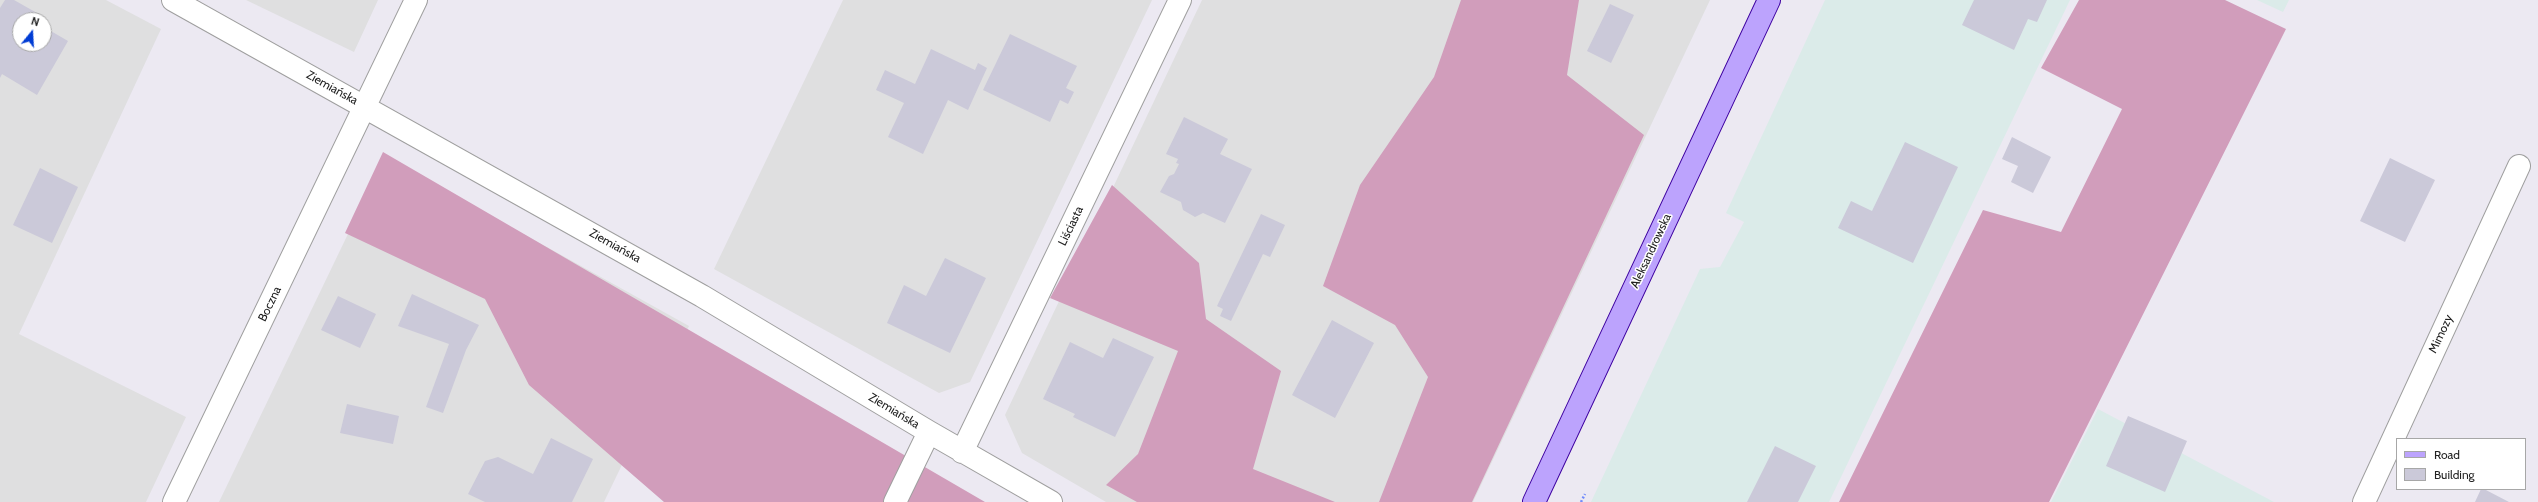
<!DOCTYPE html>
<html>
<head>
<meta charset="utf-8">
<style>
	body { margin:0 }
	#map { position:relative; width:2538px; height:502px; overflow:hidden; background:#ece9f2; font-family:Cabin,sans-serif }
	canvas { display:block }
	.legend { position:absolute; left:2396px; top:438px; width:130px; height:52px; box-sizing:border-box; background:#fff; border:1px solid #a7a7a7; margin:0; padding:5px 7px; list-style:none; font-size:12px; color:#222 }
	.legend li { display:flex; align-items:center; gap:8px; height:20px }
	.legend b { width:20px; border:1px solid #a7a7a7 }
	.north { position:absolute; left:12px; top:12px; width:40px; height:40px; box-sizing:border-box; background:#fff; border:1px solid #a7a7a7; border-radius:50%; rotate:18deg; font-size:11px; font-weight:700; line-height:16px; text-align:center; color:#222 }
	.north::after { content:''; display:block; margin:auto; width:14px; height:18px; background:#003cd4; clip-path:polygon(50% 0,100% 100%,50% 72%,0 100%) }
</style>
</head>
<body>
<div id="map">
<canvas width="2538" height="502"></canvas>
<ul class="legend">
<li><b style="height:5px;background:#bca3fd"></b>Road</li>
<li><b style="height:11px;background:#cbc9d9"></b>Building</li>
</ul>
<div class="north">N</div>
</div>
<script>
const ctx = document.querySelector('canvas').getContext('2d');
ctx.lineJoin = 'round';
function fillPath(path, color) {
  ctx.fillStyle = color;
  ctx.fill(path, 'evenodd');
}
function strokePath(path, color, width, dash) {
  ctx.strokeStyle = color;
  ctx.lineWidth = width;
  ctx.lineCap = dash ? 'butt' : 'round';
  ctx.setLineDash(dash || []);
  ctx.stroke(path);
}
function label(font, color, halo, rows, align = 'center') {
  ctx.font = font + ' Cabin,sans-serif';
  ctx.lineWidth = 3;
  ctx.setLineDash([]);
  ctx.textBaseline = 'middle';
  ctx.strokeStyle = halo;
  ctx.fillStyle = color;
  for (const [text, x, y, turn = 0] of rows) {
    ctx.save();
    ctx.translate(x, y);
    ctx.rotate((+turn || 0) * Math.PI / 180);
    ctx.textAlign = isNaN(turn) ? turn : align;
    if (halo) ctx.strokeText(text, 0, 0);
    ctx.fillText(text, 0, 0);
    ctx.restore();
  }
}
const residential = new Path2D(`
	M0 0H106L161 29 19 334 186 417 146 502H0ZM20 20H44V44H20Z
	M246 0H378L354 52Z
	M843 0H1152L970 382 939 393 714 269Z
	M1202 0H1710L1473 502H1106L1022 453 1005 415Z
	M385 157 689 326 604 502H219Z`);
const industrial = new Path2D(`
	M1825 0H2070L1829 502H1591L1700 269 1720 267 1744 222 1726 213Z
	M2257 0H2289L2283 12Z
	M2098 409 2274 502H2051Z`);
const forest = new Path2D(`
	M1461 0H1579L1567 75 1644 135 1472 502H1379L1428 377 1395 325 1323 286 1360 185 1434 77Z
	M2079 0H2225L2286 29 2049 502H1839L1983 210 2061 232 2122 109 2041 68Z
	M383 152 985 502H664L529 385 485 299 345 233Z
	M1112 185 1199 263 1206 319 1281 371 1253 469 1335 502H1137L1106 485 1138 454 1178 351 1050 298Z`);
const building = new Path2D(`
	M5 0H14L37 13 33 20H20V44H44V27L68 41 37 95 2 74 0 78V8Z
	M1974 0H2047L2037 22 2028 19 2014 50 1962 25Z
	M1610 4 1634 15 1611 63 1587 51Z
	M1010 34 1077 66 1066 88 1074 92 1068 104 1060 100 1050 122 983 90Z
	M931 49 975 70 978 63 987 68 968 110 948 100 923 154 888 137 904 103 876 90 885 70 915 84Z
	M1184 117 1228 139 1220 154 1252 169 1225 223 1203 213 1195 217 1183 210 1181 202 1160 192 1169 176 1174 174 1179 164 1176 163 1178 159 1166 154Z
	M2012 137 2051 157 2033 193 2011 182 2018 166 2002 159Z
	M1905 142 1958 167 1913 263 1838 228 1851 201 1872 211Z
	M2390 158 2435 180 2405 242 2360 221Z
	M40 168 78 187 52 243 13 225Z
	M1261 214 1285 225 1270 257 1263 254 1231 321 1220 316 1223 309 1217 306Z
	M945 258 986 278 950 353 887 323 904 285 926 296Z
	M412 294 479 325 466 350 443 413 426 407 449 344 398 326Z
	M338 296 376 314 360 348 321 330Z
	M1332 320 1374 343 1335 418 1292 395Z
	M1113 338 1154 357 1115 437 1073 417 1075 414 1043 399 1070 342 1103 358Z
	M347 404 399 416 393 444 340 433Z
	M2128 416 2187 441 2165 492 2106 466Z
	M551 438 593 459 572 502H485L468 494 485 461 498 457 533 474Z
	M1775 446 1816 466 1798 502H1747Z
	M2481 489H2484L2509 502H2475Z`);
const path = new Path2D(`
	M1581 502 1585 494`);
const minor = new Path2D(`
	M173 0 702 296 929 432 1051 502
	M962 452 1180 0
	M174 502 416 0
	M895 502 929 432
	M2364 502 2519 166`);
const major = new Path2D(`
	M1534 502 1769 0`);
const streetNames = [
	["Ziemiańska",332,88,29],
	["Liściasta",1071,226,-64],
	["Ziemiańska",615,246,29],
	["Aleksandrowska",1651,251,-65],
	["Boczna",270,304,-64],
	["Mimozy",2441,334,-65],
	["Ziemiańska",894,411,31]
];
fillPath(residential, '#dfdfe0');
fillPath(industrial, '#dbebe9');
fillPath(forest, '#d19dbb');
fillPath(building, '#cbc9d9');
strokePath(minor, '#9f9f9f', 24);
strokePath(major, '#3d00a0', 24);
strokePath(path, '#708afb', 2.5, [2, 2]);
strokePath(minor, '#fff', 22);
strokePath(major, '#bca3fd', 22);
label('12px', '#222', '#fff', streetNames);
</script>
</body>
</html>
